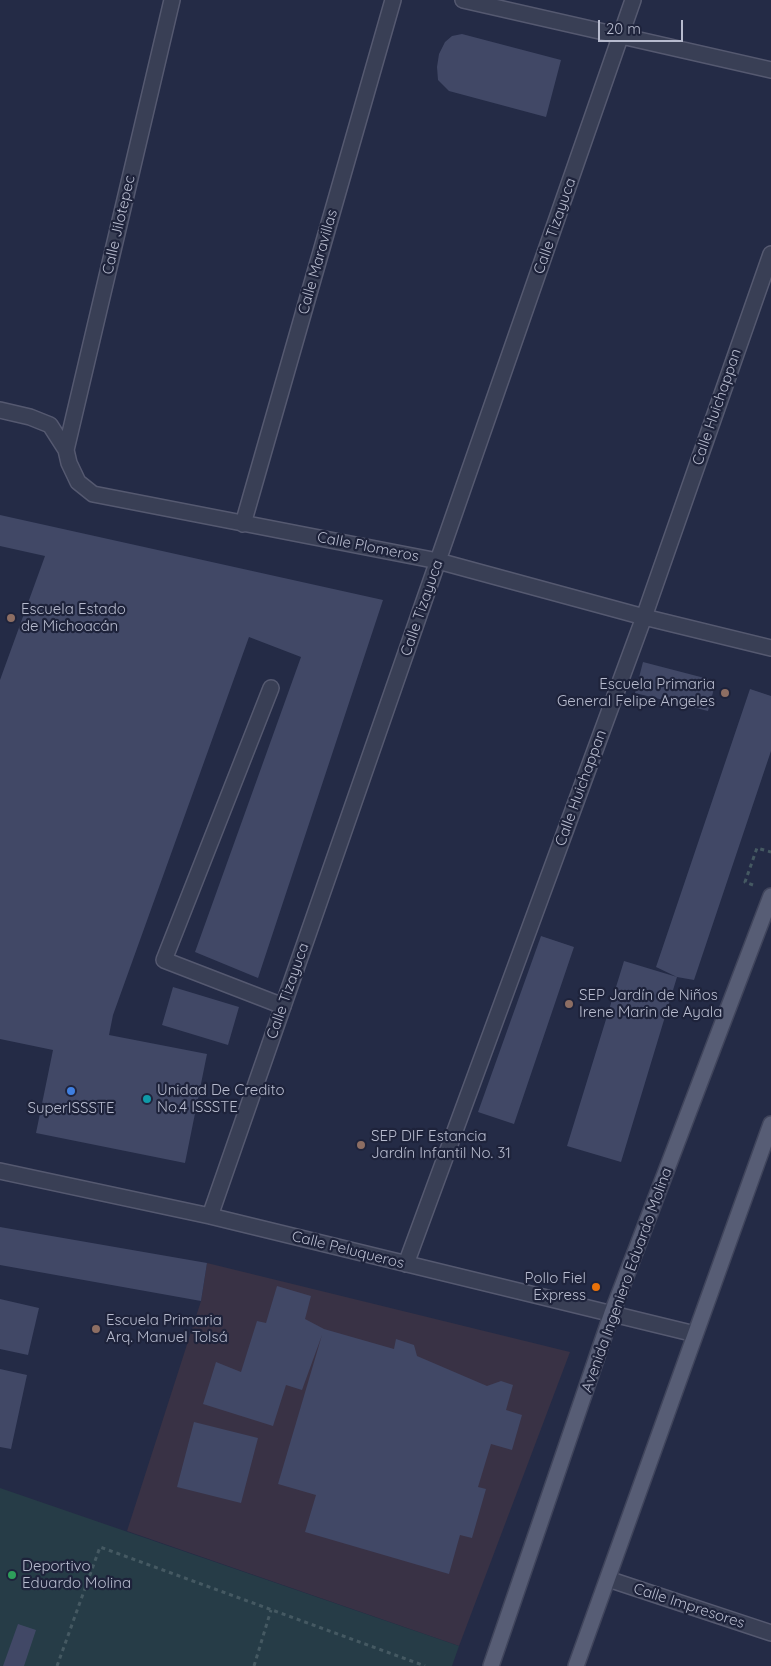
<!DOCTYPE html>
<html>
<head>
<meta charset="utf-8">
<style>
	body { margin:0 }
	#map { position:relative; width:771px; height:1666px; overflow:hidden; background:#242b46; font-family:Quicksand,sans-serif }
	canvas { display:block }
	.scale { position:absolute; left:598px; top:20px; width:85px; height:22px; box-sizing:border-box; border:2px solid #b7bbce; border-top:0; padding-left:6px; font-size:15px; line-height:18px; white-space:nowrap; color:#b7bbce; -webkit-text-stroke:4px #1e233b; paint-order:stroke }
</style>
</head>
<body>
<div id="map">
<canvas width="771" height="1666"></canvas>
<div class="scale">20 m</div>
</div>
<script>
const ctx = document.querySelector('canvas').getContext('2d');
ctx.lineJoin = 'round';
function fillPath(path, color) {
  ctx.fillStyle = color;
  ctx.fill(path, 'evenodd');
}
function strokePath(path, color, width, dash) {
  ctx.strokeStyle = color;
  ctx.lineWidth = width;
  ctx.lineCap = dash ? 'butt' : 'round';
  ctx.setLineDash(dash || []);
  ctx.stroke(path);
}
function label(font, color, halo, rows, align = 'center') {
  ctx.font = font + ' Quicksand,sans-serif';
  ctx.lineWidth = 4.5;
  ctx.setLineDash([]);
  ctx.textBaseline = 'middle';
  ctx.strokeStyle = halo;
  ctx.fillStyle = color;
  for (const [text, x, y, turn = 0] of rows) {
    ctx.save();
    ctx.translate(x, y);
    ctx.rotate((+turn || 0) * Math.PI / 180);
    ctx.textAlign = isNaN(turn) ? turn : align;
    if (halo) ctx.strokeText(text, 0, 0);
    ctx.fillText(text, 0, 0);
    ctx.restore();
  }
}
const medical = new Path2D(`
	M207 1263 570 1352 459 1646 127 1531 201 1301Z`);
const green = new Path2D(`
	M0 1488 459 1646 452 1666H0Z`);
const building = new Path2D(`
	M462 34 561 60 546 117 449 91 438 80 437 67 439 54 445 42 452 36Z
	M0 515 383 600 258 978 195 952 301 657 249 637 113 1015 109 1035 207 1054 185 1163 36 1133 53 1050 0 1039V680L45 556 0 546Z
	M643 662 716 681 708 711 635 693Z
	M750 689 771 696V751L694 980 677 977 621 1162 567 1146 624 961 677 977 656 967Z
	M541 936 574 947 514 1124 478 1112Z
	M173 987 239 1007 228 1045 162 1025Z
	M0 1227 207 1263 201 1301 0 1265Z
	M277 1286 311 1296 305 1319 324 1329 394 1349 396 1339 414 1345 417 1356 487 1386 501 1381 513 1385 506 1410 522 1415 512 1450 491 1444 478 1487 486 1489 472 1538 460 1535 449 1574 305 1532 316 1495 278 1484 322 1335 302 1390 286 1385 273 1426 203 1404 216 1362 241 1372 257 1321 266 1323Z
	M0 1299 39 1308 28 1355 0 1349Z
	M0 1369 27 1375 11 1449 0 1447Z
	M194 1422 258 1438 241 1503 177 1487Z
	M18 1624 36 1630 24 1666H3Z`);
const path = new Path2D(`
	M753 885 745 882 757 848 771 852
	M57 1666 100 1547 425 1666
	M254 1666 271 1610`);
const lane = new Path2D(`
	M271 688 164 960 283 1006`);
const street = new Path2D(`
	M463 0 771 70
	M0 410 30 417 50 425 66 450 69 463 78 482 93 494 438 561 644 617 771 648
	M66 450 172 0
	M243 524 393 0
	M0 1171 210 1216 695 1334
	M210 1216 633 0
	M406 1264 644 617 771 254
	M608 1579 771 1633`);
const primary = new Path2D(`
	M491 1666 612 1313 771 896
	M576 1666 771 1124`);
const markers = [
	[11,618,5,"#8d6e63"],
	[725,693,5,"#8d6e63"],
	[569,1004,5,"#8d6e63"],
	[71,1091,5,"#3f7fe0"],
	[147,1099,5,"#0f9aa8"],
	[361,1145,5,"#8d6e63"],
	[596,1287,5,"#e8710a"],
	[96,1329,5,"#8d6e63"],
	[12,1575,5,"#2e9e5b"]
];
const streetNames = [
	["Calle Jilotepec",119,225,-77],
	["Calle Tizayuca",555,226,-71],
	["Calle Maravillas",318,262,-74],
	["Calle Huichappan",717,407,-71],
	["Calle Plomeros",368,547,11],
	["Calle Tizayuca",422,608,-71],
	["Calle Huichappan",581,788,-70],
	["Calle Tizayuca",288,991,-71],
	["Calle Peluqueros",348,1250,14],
	["Avenida Ingeniero Eduardo Molina",627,1280,-70],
	["Calle Impresores",689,1606,18]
];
const poiNames = [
	["Escuela Estado",21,609],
	["de Michoacán",21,626],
	["Escuela Primaria",715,684,"right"],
	["General Felipe Angeles",715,701,"right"],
	["SEP Jardín de Niños",579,995],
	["Irene Marin de Ayala",579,1012],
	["Unidad De Credito",157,1090],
	["No.4 ISSSTE",157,1107],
	["SuperISSSTE",71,1108,"center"],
	["SEP DIF Estancia",371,1136],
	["Jardín Infantil No. 31",371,1153],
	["Pollo Fiel",586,1278,"right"],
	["Express",586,1295,"right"],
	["Escuela Primaria",106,1320],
	["Arq. Manuel Tolsá",106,1337],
	["Deportivo",22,1566],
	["Eduardo Molina",22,1583]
];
fillPath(medical, '#393245');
fillPath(green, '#263c47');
fillPath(building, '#414866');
strokePath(lane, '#555970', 18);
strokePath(street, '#555970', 18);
strokePath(primary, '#40455c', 18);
strokePath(path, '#455962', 3, [4, 4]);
strokePath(lane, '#393f55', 15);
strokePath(street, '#393f55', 15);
strokePath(primary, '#575d75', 15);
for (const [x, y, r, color] of markers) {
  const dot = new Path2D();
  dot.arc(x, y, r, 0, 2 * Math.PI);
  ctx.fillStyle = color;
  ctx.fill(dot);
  strokePath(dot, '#1e233b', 2);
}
label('15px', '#b7bbce', '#1e233b', streetNames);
label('15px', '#b7bbce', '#1e233b', poiNames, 'left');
</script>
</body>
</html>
